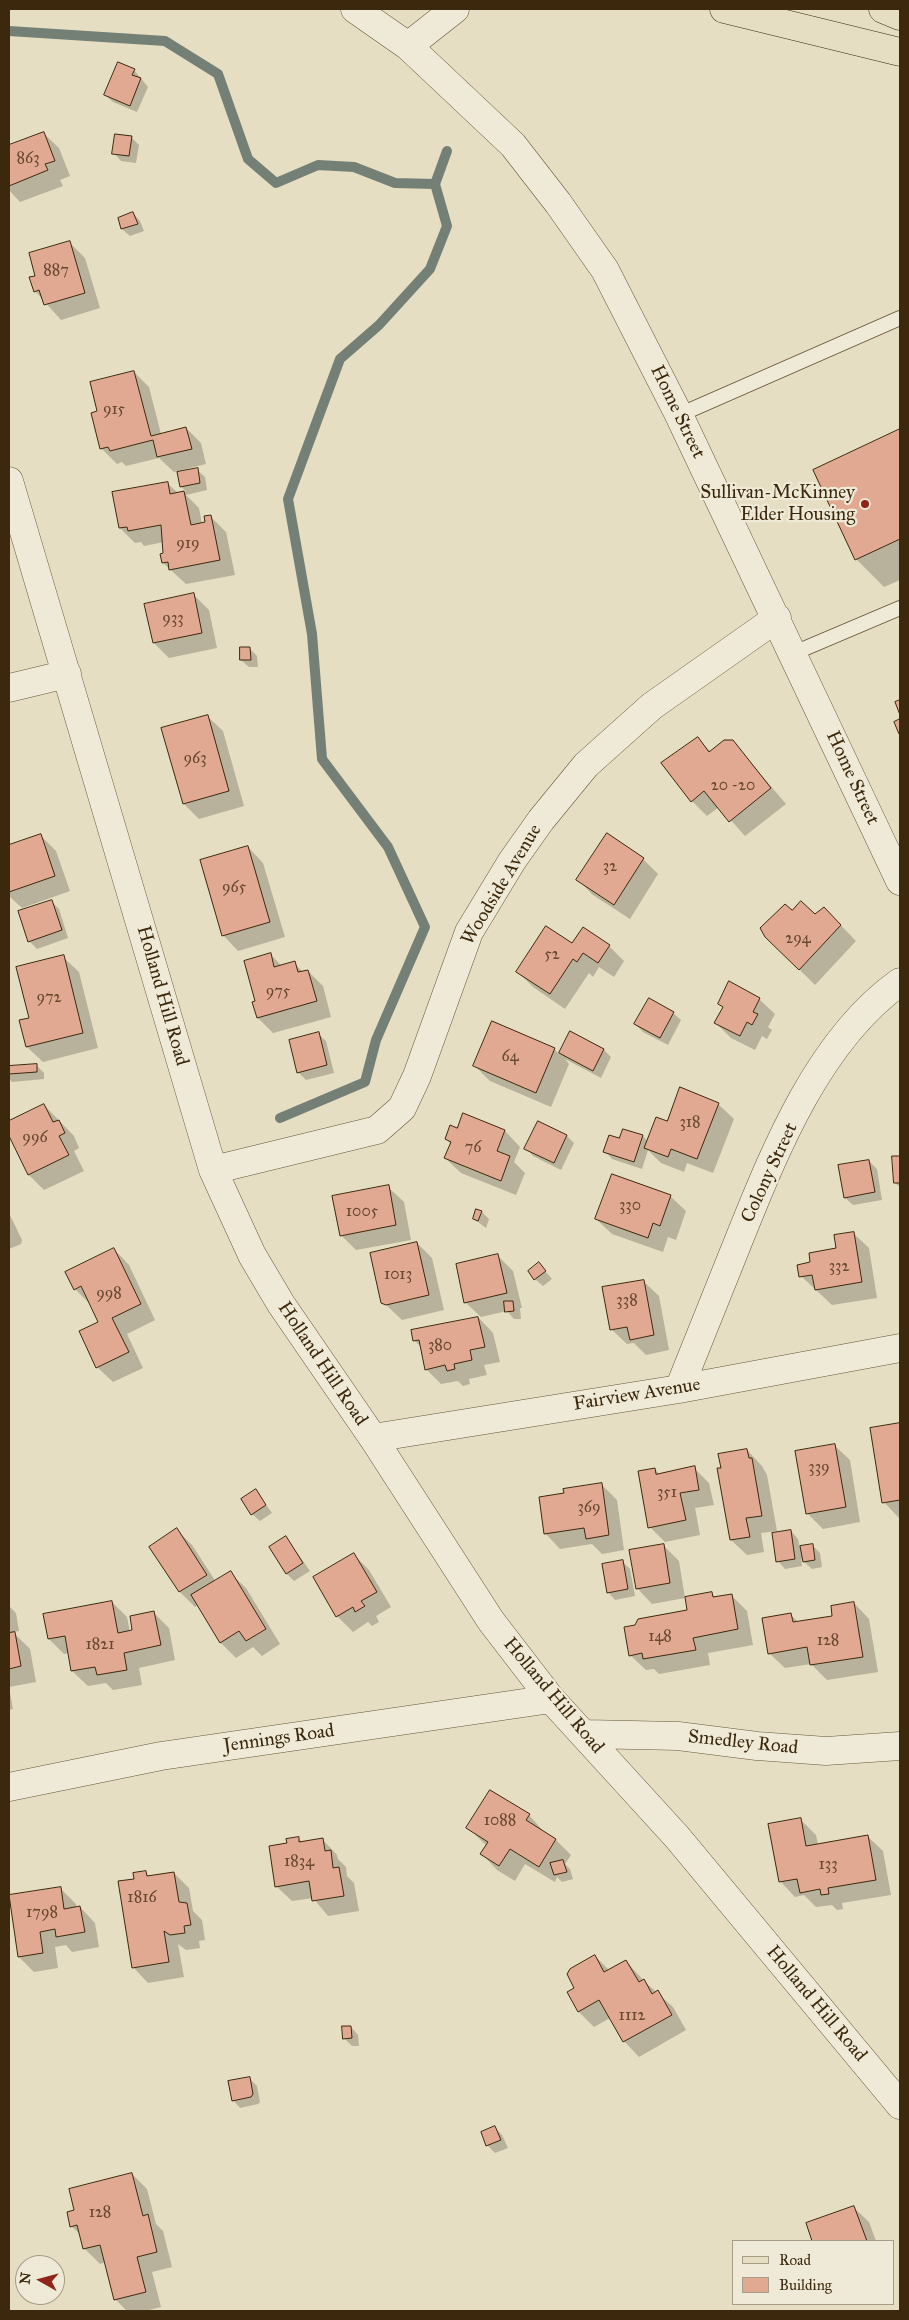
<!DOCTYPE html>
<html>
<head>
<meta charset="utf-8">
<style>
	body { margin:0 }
	#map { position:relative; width:909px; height:2320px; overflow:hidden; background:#e6dec2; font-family:"IM FELL Great Primer",serif }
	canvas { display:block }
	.frame { position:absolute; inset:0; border:10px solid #3c280c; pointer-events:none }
	.legend { position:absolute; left:732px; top:2240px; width:162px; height:65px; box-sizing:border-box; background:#efead7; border:1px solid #a79c86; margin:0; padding:6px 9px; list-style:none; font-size:15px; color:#3c280c }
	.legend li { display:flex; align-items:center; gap:10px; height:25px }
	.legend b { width:25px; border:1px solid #a79c86 }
	.north { position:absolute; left:15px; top:2255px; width:50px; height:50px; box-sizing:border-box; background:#efead7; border:1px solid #a79c86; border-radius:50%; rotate:277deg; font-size:14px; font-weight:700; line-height:20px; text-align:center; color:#3c280c }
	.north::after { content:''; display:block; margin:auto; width:18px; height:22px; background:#8f2418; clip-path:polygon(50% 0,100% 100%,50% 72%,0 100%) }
</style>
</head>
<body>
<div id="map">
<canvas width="909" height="2320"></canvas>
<div class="frame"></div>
<ul class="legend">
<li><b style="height:6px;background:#e6dec2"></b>Road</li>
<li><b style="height:14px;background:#e2a992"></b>Building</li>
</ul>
<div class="north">N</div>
</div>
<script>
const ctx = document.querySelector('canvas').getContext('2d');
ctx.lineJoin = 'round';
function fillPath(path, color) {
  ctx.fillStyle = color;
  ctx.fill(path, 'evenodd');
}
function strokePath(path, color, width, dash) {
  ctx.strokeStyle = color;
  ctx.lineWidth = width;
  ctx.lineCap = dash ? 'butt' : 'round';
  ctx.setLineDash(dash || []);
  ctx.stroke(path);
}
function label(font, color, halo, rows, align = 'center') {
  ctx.font = font + ' "IM FELL Great Primer",serif';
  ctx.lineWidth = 4.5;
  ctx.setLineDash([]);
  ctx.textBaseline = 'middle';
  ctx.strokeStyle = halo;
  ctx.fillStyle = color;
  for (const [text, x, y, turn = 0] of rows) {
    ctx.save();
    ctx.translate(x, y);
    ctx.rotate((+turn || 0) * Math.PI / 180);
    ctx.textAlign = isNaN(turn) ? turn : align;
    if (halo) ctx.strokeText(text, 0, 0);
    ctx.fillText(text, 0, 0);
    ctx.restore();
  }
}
const shadow = new Path2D(`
	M134 70 148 87 137 112 113 102 105 95Z
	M43 133 59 148 70 176 60 180 63 186 20 202 9 190V146Z
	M131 137 139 145 136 163 121 161 114 153Z
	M133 213 140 221 144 231 130 236 122 229 119 218Z
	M70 243 85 258 100 308 61 320 35 291 37 276Z
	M134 372 149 387 161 434 186 428 201 443 206 464 174 472 159 458 126 466 122 462 117 464 101 448 99 412Z
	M900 430V580L884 587 856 559 815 470Z
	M197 470 205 477 207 490 186 495 199 508 202 524 206 523 211 517 226 532 235 575 186 584 163 563 164 542 144 546 141 542 135 543 120 528 167 483 178 493 186 492 181 486Z
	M193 594 209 610 217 648 169 658 154 643 145 605Z
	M249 648 257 656 258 667H249L241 660Z
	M207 716 223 731 244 806 199 819 184 804 163 729Z
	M698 739 711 752 733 742 786 804 745 836 719 807 707 816 692 801Z
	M40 835 56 851 70 891 22 908 9 896V846Z
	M248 847 263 863 285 937 238 951 223 935Z
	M643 859 658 874 630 919 593 895 578 880Z
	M51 901 59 909 68 938 37 949 29 941Z
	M824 908 856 941 815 985 766 936 815 916Z
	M572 945 609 946 624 961 614 977 599 967 593 977 589 973 565 1009 533 987 517 971Z
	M271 955 282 966 294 963 303 972 308 971 323 986 331 1017 273 1033 258 1018 257 1002Z
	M63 957 79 972 98 1048 43 1062 27 1047 21 1021 31 1019Z
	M759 999 775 1014 768 1027 772 1030 767 1039 762 1036 755 1050 731 1038 716 1023 724 1008 719 1004Z
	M673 1013 681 1020 668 1045 643 1032 635 1024Z
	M570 1032 604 1050 611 1057 601 1078 565 1059 569 1064 551 1107 490 1081 475 1066 554 1049 559 1054Z
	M318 1034 326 1041 334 1073 306 1080 298 1072Z
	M36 1065 44 1073V1079L12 1082 9 1078V1067Z
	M718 1104 734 1119 713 1173 687 1163 684 1172 661 1163 648 1150 642 1169 612 1159 605 1151 620 1140 624 1130 643 1136 648 1142 668 1123Z
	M44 1105 74 1136 79 1148 74 1151 84 1171 44 1190 29 1175 9 1133V1122Z
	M463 1115 505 1131 520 1147 514 1162 525 1173 516 1195 461 1173 445 1158 451 1144 446 1139 458 1129Z
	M539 1122 567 1136 574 1143 561 1170 533 1156 526 1148Z
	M893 1157H900V1187L895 1183Z
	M869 1161 877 1169 882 1200 853 1205 845 1198Z
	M388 1187 404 1202 411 1240 356 1250 341 1235Z
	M670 1196 686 1211 676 1240 668 1237 663 1252 612 1234 596 1219Z
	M482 1212 489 1219 486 1228 474 1219Z
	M9 1213 22 1240 21 1244 9 1249Z
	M853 1233 869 1248 877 1298 832 1305 801 1276 838 1250Z
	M417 1243 432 1258 444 1310 402 1320 383 1302Z
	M114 1249 129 1265 155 1320 127 1334 143 1368 113 1382 97 1367 100 1323 90 1304 75 1289Z
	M498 1256 513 1271 522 1308H520L521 1319H514L507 1311 481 1317 465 1302Z
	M539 1264 552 1279 543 1286 535 1279Z
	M643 1281 659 1296 669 1350 646 1355 634 1343 627 1344 611 1329Z
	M479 1318 493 1333 500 1362 484 1365 487 1375 469 1379 470 1384 463 1386 458 1381 441 1384 426 1369 422 1348 415 1341 413 1331Z
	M900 1424V1518H899L884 1502 871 1429Z
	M834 1445 850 1460 860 1522 823 1529 808 1514 796 1452Z
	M747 1450 762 1466 767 1475 777 1531 761 1533 764 1552 747 1555 731 1540 722 1469Z
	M694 1468 709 1483 714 1505 695 1508 700 1535 665 1542 650 1527 654 1469 660 1474Z
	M601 1484 617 1500 624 1550 602 1554 592 1544 560 1549 545 1533 565 1494Z
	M256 1491 272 1513 260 1521 252 1514Z
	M177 1530 192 1545 216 1582 230 1573 246 1588 280 1644 262 1656 253 1647 236 1658 220 1642 198 1605 195 1607 180 1592Z
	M791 1531 798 1539 800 1548 812 1545 820 1553 822 1567 812 1569 801 1559 802 1566 785 1569 778 1561Z
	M286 1537 310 1571 294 1581 287 1574 270 1547Z
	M663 1545 679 1561 685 1598 652 1604 637 1588Z
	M353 1554 369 1570 391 1607 376 1616 379 1622 372 1626 368 1622 353 1632 337 1616 314 1577Z
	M623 1562 630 1569 635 1596 615 1600 608 1592Z
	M712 1594 716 1598 731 1595 747 1611 753 1645 708 1653 710 1665 659 1674 654 1669 646 1670 630 1655Z
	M112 1602 127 1617 130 1632 133 1631 154 1613 169 1628 175 1660 139 1668 142 1685 113 1690 106 1683 88 1686 72 1671 69 1653 64 1654 49 1639Z
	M854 1603 869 1619 878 1672 827 1680 811 1664 785 1668 769 1653 791 1615 799 1623 834 1617Z
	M9 1606 16 1613 19 1631 13 1632 30 1649 36 1682 9 1687 13 1709 9 1710Z
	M490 1791 529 1815 544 1832 556 1840 571 1855 565 1864 570 1869 573 1879 562 1882 557 1877 555 1882 525 1864 515 1881 497 1870 482 1854 487 1846 468 1828Z
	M801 1820 816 1835 818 1845 867 1836 883 1851 891 1895 842 1903 843 1909 837 1910 832 1905 816 1907 804 1895 795 1897 780 1881Z
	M298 1838 302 1842 322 1839 337 1855 338 1859 346 1867 347 1876 354 1883 359 1911 328 1916 313 1898 292 1901 276 1886 288 1844Z
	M145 1872 149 1877 174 1873 189 1888 193 1911 202 1920 205 1940 199 1941 200 1948 186 1950 178 1944 184 1977 148 1983 133 1967 136 1880Z
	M60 1888 76 1904V1908L80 1907 95 1923 99 1947 72 1952 66 1945 55 1947 58 1968 34 1972 19 1957 9 1896Z
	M595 1956 609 1970 626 1961 644 1981 673 2007 686 2030 639 2057 624 2041 610 2018 594 2027 579 2012 568 1993 576 1988Z
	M351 2027 358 2035 359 2046H352L344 2038Z
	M249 2078 257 2086 260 2102 258 2104 240 2108 233 2100Z
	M495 2128 502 2135 508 2148 495 2153 487 2145Z
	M132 2174 147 2189 156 2224 163 2231 172 2267 152 2272 161 2307 145 2311H127L115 2299 106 2262 100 2264 84 2248 81 2235 71 2226Z
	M853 2207 869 2222 876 2241H813L807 2224Z`);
const stream = new Path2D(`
	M9 31 165 41 218 74 248 159 276 183 318 165 354 167 395 183 435 184
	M280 1118 365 1082 376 1040 425 927 388 847 322 759 312 634 288 499 340 359 379 325 430 269 447 226 435 184 447 151`);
const building = new Path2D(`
	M118 62 135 69 132 75 141 78 130 106 104 95Z
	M44 132 55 161 45 164 48 170 9 186V145Z
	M115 134 132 136 129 156 112 154Z
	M133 212 138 224 121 229 118 218Z
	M70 241 85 293 44 305 39 290 34 292 29 277 35 276 29 253Z
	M134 371 151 436 186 427 192 449 157 457 153 440 110 451 108 447 100 449 91 413 97 411 90 382Z
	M900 429V539L855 560 813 470Z
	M198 468 200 483 180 487 177 472Z
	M168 482 170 494 184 491 191 525 205 522 204 516 211 515 220 560 169 570 168 562 162 563 160 554 163 553 161 525 128 531 127 527 119 528 112 492Z
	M194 593 202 633 153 643 144 604Z
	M240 647H250L251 660H240Z
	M900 700V715L895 702Z
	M208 715 229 791 183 804 161 728Z
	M900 719V734H899L894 722Z
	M698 737 709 752 724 740H733L771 788 729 822 704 791 691 802 661 763Z
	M607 833 644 858 614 905 576 880Z
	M41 834 55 876 9 892V845Z
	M248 846 270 922 222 936 200 860Z
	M52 900 62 930 28 942 18 911Z
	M801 901 815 914 824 907 841 925 799 970 765 937 760 928 785 904 792 910Z
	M546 926 572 943 583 927 610 945 598 963 583 953 577 962 573 959 550 994 516 972Z
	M271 953 274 967 295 961 298 972 308 970 317 1001 257 1018 252 1002 255 1001 244 961Z
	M64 955 83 1033 26 1047 19 1020 29 1018 16 967Z
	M729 981 760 998 753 1012 758 1014 752 1025 747 1022 740 1036 714 1023 723 1007 718 1004Z
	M649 998 674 1012 660 1038 634 1024Z
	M492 1021 555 1048 536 1093 473 1066Z
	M570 1031 604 1049 593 1071 559 1053Z
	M319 1032 327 1065 297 1073 289 1040Z
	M37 1064V1072L9 1074V1066Z
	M680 1087 719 1103 697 1159 671 1149 668 1157 644 1148 656 1117 667 1121Z
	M44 1104 53 1122 59 1120 65 1133 59 1136 69 1155 28 1175 9 1136V1121Z
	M463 1113 505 1130 497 1151 510 1156 501 1181 444 1158 451 1142 445 1139 450 1125 457 1128Z
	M538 1121 567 1135 554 1163 524 1149Z
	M623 1129 643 1135 634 1162 603 1152 609 1135 619 1138Z
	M892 1156H900V1183H894Z
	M869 1160 875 1192 844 1198 838 1165Z
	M612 1174 671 1195 660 1226 653 1223 648 1238 595 1219Z
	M389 1185 396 1225 340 1236 332 1196Z
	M476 1209 482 1211 478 1221 473 1219Z
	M854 1232 862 1282 815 1290 812 1275 799 1277 797 1265 810 1262 809 1253 836 1248 834 1235Z
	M417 1242 429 1295 386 1305 381 1303 370 1253Z
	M114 1248 141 1304 112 1318 129 1352 96 1368 79 1331 98 1322 81 1286 74 1290 65 1272Z
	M498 1254 507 1293 464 1303 456 1264Z
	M539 1262 546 1271 534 1280 528 1271Z
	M644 1280 654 1335 630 1340 627 1327 610 1330 602 1287Z
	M504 1301H513L514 1311 505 1312Z
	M478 1317 485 1347 470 1350 472 1360 454 1364 455 1369 447 1371 445 1365 425 1370 419 1340 413 1341 411 1330Z
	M900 1423V1500L882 1503 870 1428Z
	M835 1444 846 1507 806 1514 795 1451Z
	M747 1449 749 1458H752L762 1516 746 1518 750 1537 730 1540 717 1468H721L718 1454Z
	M695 1466 699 1490 680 1493 686 1520 648 1528 638 1471 655 1468 656 1474Z
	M602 1483 609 1535 586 1539 584 1528 544 1534 539 1497 564 1493 563 1489Z
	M256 1489 266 1505 251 1515 241 1499Z
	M177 1528 207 1575 179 1592 149 1547Z
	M791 1530 795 1559 776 1562 772 1533Z
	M286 1536 303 1563 286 1574 269 1547Z
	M664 1544 670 1583 636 1589 629 1550Z
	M813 1544 815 1560 803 1562 800 1546Z
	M354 1553 377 1592 361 1601 365 1606 355 1612 353 1607 336 1617 313 1577Z
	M623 1560 628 1589 607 1593 602 1564Z
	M231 1571 266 1629 246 1641 239 1631 220 1643 191 1595Z
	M712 1592 713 1597 732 1594 738 1629 693 1638 696 1650 643 1659 642 1653 629 1656 624 1627 635 1625 638 1619 687 1610 685 1597Z
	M112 1601 118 1633 132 1630 130 1616 154 1611 161 1645 124 1653 127 1670 97 1675 95 1667 71 1671 65 1636 48 1639 43 1614Z
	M854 1602 863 1657 810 1665 807 1647 768 1654 762 1618 791 1613 793 1622 832 1616 831 1606Z
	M15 1632 21 1666 9 1669V1633Z
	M490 1790 530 1814 526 1820 556 1839 539 1867 510 1849 499 1866 480 1854 488 1842 466 1828Z
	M801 1818 806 1846 868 1835 876 1880 828 1888 829 1894 821 1895 820 1889 800 1893 797 1879 779 1882 768 1824Z
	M299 1837V1842L323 1838 325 1851 331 1850 333 1868 339 1867 344 1896 312 1901 309 1881 275 1887 269 1846 287 1843 286 1839Z
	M563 1860 567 1872 554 1875 550 1863Z
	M146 1871 147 1876 174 1872 179 1902 187 1903 191 1925 184 1926 185 1933 170 1935 164 1931 169 1962 132 1968 118 1881 134 1879 133 1873Z
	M61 1887 64 1909 80 1906 85 1932 56 1937 55 1929 40 1932 43 1953 18 1957 9 1895Z
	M595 1955 604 1972 626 1960 639 1982 644 1979 652 1994 658 1990 672 2015 623 2042 599 2000 578 2012 567 1992 574 1988 567 1974 570 1969Z
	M342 2026H351L352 2038 343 2039Z
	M250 2077 253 2094 251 2097 232 2101 228 2081Z
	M495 2126 501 2140 486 2146 481 2132Z
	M132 2173 143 2216 148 2214 157 2252 137 2257 146 2292 114 2300 100 2245 83 2249 77 2225 70 2227 67 2212 74 2210 69 2189Z
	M854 2206 867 2241H812L806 2223Z`);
const service = new Path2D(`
	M679 415 900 318
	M794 653 900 608`);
const minor = new Path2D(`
	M355 9 408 46 513 145 558 203 605 270 679 415 900 881
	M408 46 455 9
	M9 481 213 1170 252 1255 281 1304 373 1438 491 1621 551 1699 677 1837 900 2105
	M9 688 67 674
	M213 1170 377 1130 402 1108 417 1076 469 932 512 861 541 820 586 765 652 706 777 618
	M679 1389C698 1341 717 1294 736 1247 773 1155 817 1041 900 982
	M373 1438 679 1389 900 1348
	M585 1734 678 1736 757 1746 826 1751 900 1746
	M9 1787 161 1756 551 1699`);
const primary = new Path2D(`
	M724 9 900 52`);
const motorway = new Path2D(`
	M883 9 900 16`);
const markers = [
	[865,504,5,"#8f2418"]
];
const numberNames = [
	["863",28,159],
	["887",56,271],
	["915",114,410],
	["919",188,544],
	["933",173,619],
	["963",195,759],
	["20 -20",733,786],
	["32",610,867],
	["965",234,888],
	["294",798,939],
	["52",552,955],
	["975",278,992],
	["972",49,998],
	["64",510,1057],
	["318",690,1123],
	["996",35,1138],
	["76",473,1148],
	["330",630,1206],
	["1005",362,1212],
	["332",839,1267],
	["1013",398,1275],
	["998",109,1294],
	["338",627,1301],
	["380",440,1346],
	["339",819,1468],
	["351",667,1493],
	["369",589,1508],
	["148",660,1637],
	["128",828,1641],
	["1821",100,1645],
	["1088",500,1821],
	["1834",299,1862],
	["133",828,1865],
	["1816",142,1898],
	["1798",42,1913],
	["1112",632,2016],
	["128",100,2213]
];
const streetNames = [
	["Home Street",677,412,64],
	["Home Street",852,778,65],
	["Woodside Avenue",502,885,-59],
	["Holland Hill Road",162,996,74],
	["Colony Street",770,1173,-65],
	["Holland Hill Road",322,1364,56],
	["Fairview Avenue",637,1395,-9],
	["Holland Hill Road",553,1696,50],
	["Jennings Road",279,1739,-8],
	["Smedley Road",743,1743,6],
	["Holland Hill Road",816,2004,50]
];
const poiNames = [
	["Sullivan-McKinney",855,493],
	["Elder Housing",855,515]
];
fillPath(shadow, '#0003');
strokePath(stream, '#748076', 10);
fillPath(building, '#e2a992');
strokePath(building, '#3c280c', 1);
strokePath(service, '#66563a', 16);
strokePath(minor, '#66563a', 29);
strokePath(primary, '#3c280c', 29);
strokePath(motorway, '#3c280c', 29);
strokePath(service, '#efead7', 14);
strokePath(minor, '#efead7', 28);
strokePath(primary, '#e6dec2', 28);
strokePath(motorway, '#e6dec2', 28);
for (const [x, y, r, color] of markers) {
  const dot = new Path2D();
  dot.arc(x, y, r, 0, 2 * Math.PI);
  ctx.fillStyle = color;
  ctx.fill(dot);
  strokePath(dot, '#efead7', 2);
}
label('16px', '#66482e', null, numberNames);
label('19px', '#3c280c', '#efead7', streetNames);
label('19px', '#3c280c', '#efead7', poiNames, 'right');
</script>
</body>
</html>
